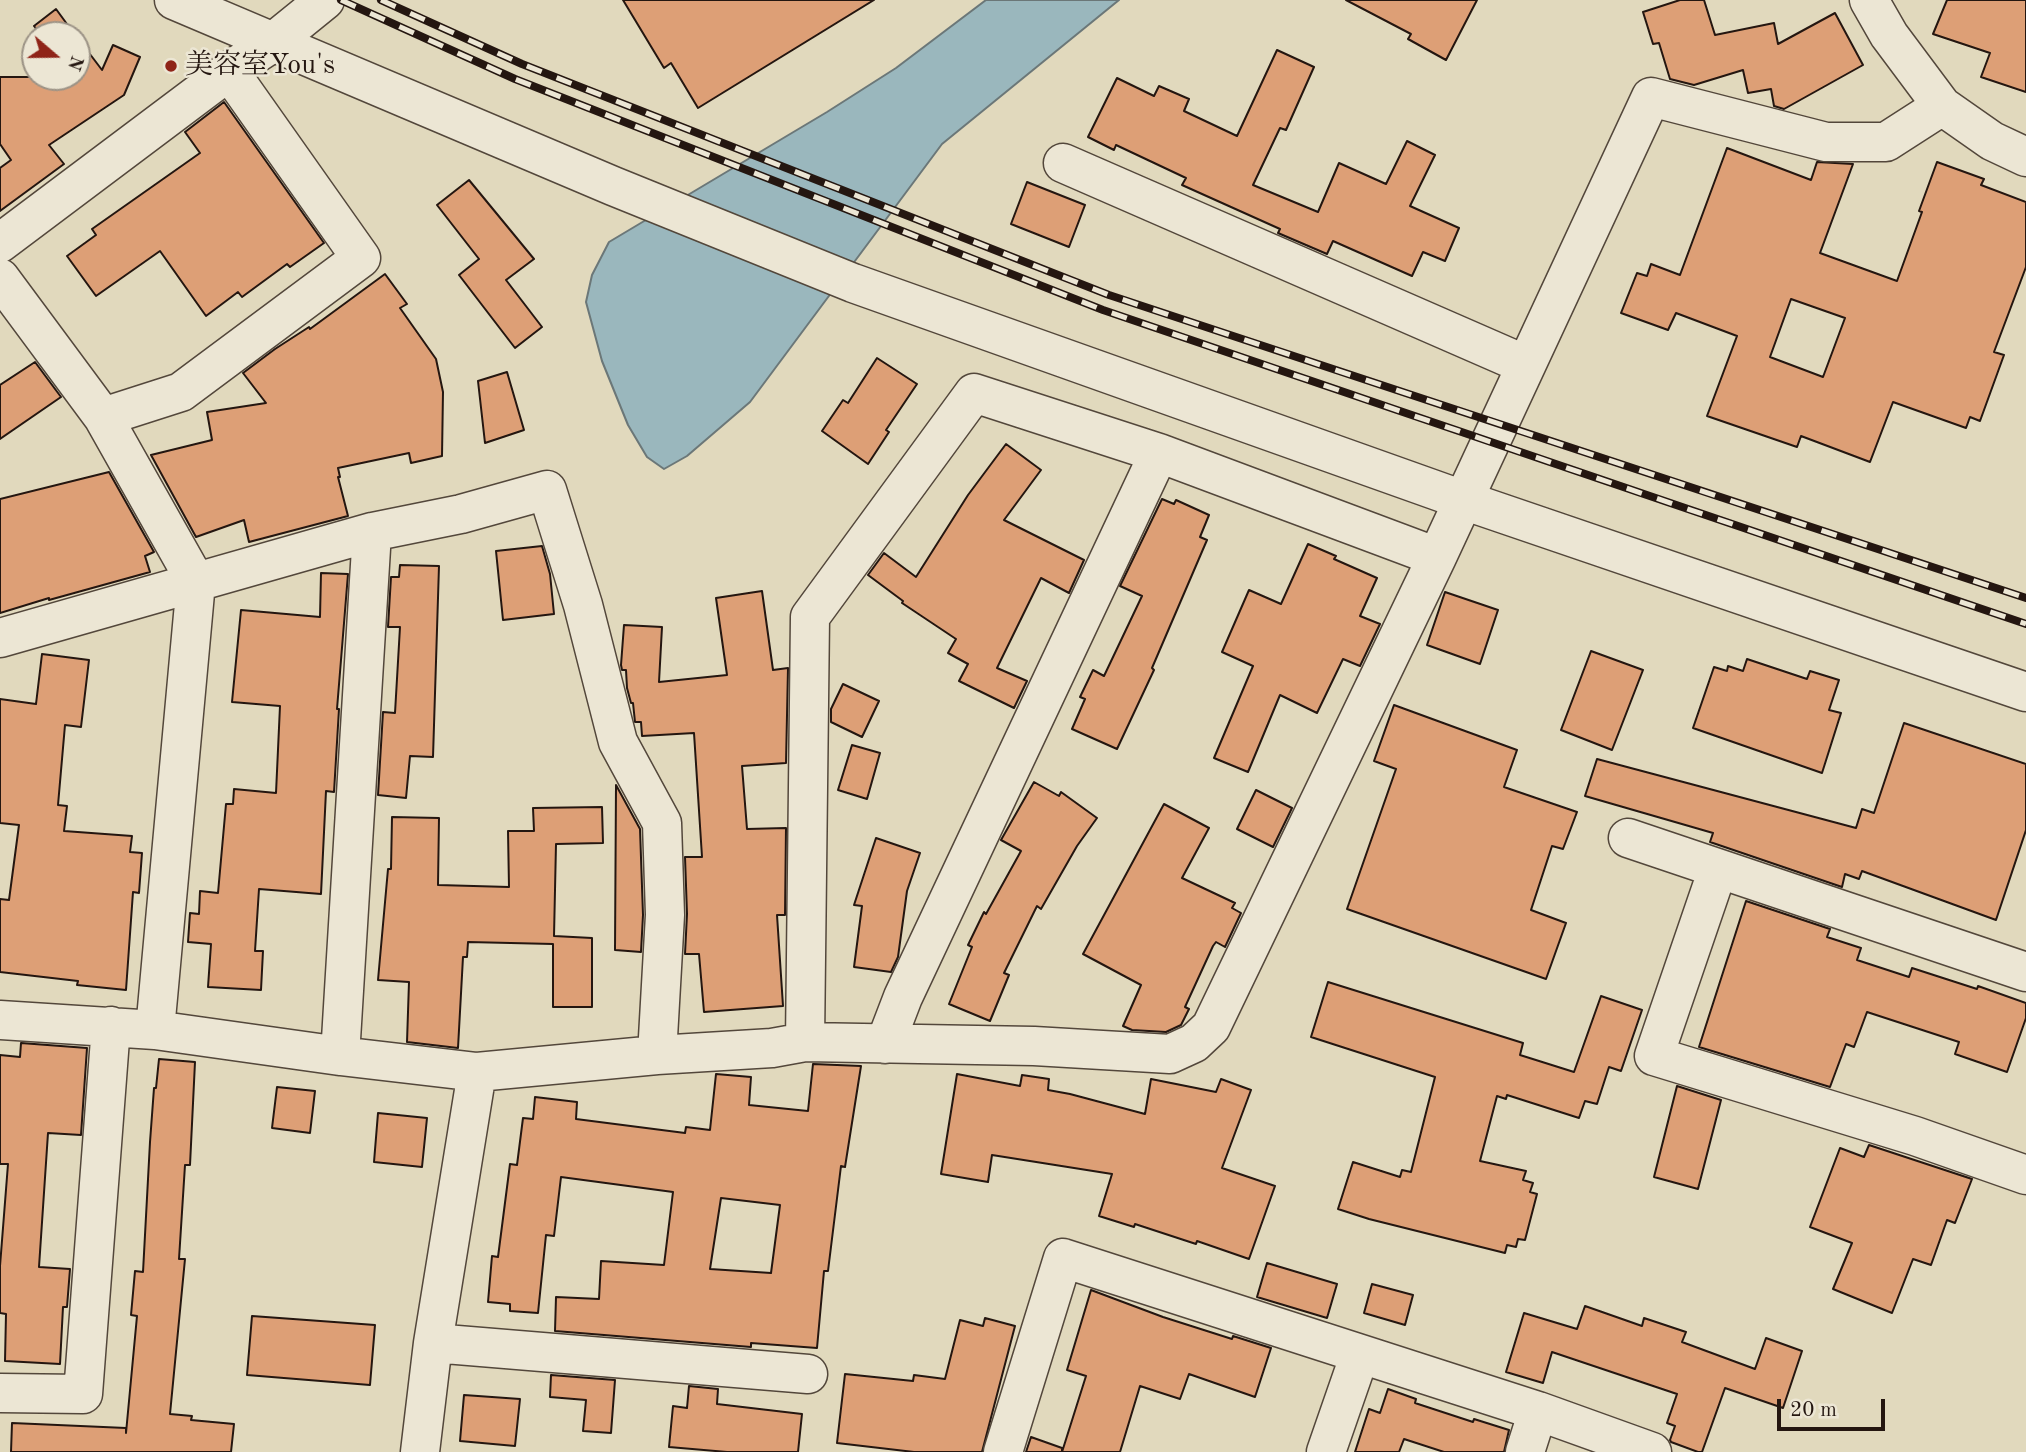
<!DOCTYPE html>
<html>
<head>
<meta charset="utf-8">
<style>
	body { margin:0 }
	#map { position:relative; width:2026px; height:1452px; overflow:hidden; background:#e1d9bd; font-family:"Old Standard TT",serif }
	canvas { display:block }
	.north { position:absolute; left:21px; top:21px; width:70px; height:70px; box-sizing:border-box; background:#ece6d4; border:2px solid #9c9386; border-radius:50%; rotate:110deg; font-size:19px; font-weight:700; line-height:28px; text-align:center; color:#241610 }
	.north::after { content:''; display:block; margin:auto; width:24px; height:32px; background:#8f2418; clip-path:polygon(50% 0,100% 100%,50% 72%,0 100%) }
	.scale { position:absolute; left:1777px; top:1399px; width:108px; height:32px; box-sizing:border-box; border:4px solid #241610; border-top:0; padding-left:9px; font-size:21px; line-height:24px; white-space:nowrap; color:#241610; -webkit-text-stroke:5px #ece6d4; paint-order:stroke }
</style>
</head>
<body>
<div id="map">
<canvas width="2026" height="1452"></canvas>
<div class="north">N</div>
<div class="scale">20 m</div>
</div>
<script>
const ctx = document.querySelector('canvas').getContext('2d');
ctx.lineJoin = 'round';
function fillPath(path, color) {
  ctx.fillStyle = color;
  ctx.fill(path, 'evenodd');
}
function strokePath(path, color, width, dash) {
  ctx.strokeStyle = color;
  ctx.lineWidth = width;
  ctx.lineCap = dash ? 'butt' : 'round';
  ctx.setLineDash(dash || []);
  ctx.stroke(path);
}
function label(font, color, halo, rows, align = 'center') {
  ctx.font = font + ' "Old Standard TT","Noto Serif JP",serif';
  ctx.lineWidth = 5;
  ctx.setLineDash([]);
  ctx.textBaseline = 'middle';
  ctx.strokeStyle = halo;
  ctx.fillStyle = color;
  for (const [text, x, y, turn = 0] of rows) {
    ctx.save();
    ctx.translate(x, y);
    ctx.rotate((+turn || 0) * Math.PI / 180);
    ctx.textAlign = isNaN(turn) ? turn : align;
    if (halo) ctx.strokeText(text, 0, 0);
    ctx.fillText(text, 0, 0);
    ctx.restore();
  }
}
const water = new Path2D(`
	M986 0H1119L942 144 750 402 687 456 664 469 647 457 628 425 602 361 586 302 592 275 609 242 827 112 896 68Z`);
const building = new Path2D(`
	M623 0H874L698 108 671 63 664 68Z
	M1346 0H1477L1446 60 1408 39 1411 34Z
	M1680 0H1704L1715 35 1774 23 1778 44 1835 13 1863 65 1784 109 1774 106 1771 89 1748 93 1743 70 1694 85 1670 79 1659 43 1653 44 1643 12Z
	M1947 0H2026V92L1981 77 1990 53 1933 34Z
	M56 9 75 35H41L34 26Z
	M77 37 102 70 113 45 140 57 124 95 49 145 64 164 0 211V168L11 160 0 144V77H77Z
	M1277 50 1314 67 1286 130 1280 128 1253 185 1318 212 1339 163 1386 184 1407 141 1435 155 1410 206 1459 228 1445 261 1423 252 1412 276 1333 241 1327 254 1278 233 1280 229 1182 185 1186 178 1116 145 1114 150 1088 137 1117 78 1154 96 1159 86 1189 99 1184 111 1237 136Z
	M224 102 324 243 290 267 287 264 242 297 238 292 206 316 160 251 96 296 67 256 96 235 92 229 200 153 185 132Z
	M1727 148 1811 180 1817 162 1853 164 1820 253 1897 281 1922 212 1919 211 1937 162 1984 179 1981 185 2026 202V267L1994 352 2004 355 1980 421 1970 417 1966 428 1893 402 1870 462 1801 436 1797 447 1707 416 1737 336 1676 313 1668 330 1621 313 1637 273 1647 276 1651 264 1680 275ZM1791 299 1845 318 1823 377 1770 357Z
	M469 180 534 259 506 280 542 327 515 348 459 275 479 259 437 205Z
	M1027 182 1085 205 1069 247 1011 224Z
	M385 274 407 304 400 308 436 359 443 392 442 456 411 463 409 453 338 468 340 477H338L348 516 249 542 244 520 196 537 151 455 212 440 207 412 266 403 243 373 275 349 309 327 310 329Z
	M877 358 917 384 886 430 889 432 868 464 822 431 843 400 848 403Z
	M35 362 61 397 0 439V385Z
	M507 372 524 430 485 443 478 381Z
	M1006 444 1041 470 1004 520 1084 560 1069 593 1041 578 997 668 1027 681 1014 708 959 681 968 664 948 653 956 639 902 603 903 601 868 575 884 553 916 577 968 495Z
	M109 472 154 552 145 556 150 572 49 600V598L0 613V499Z
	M1162 499 1174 504 1176 500 1209 515 1200 537 1207 540 1152 668 1154 670 1117 749 1072 729 1085 699 1080 697 1093 670 1104 676 1142 596 1120 586Z
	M1308 544 1336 556 1334 559 1377 578 1360 616 1380 624 1360 666 1343 659 1317 713 1280 695 1248 772 1214 758 1253 666 1222 652 1249 590 1281 604Z
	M542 546 550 574 554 614 503 620 496 551Z
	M400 565 439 566 433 757 410 756 406 798 378 795 383 712 395 713 400 627H388L391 577H399Z
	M321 573 348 574 337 709H339L334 792 326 791 321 894 259 889 255 951H263L261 990 208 987 211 944 188 942 190 913 199 914 200 891 218 893 226 804H233L234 789 276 793 280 706 232 702 241 610 320 617Z
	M762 591 773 670 788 668 786 763 742 766 747 829 786 828 785 915H777L783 1006 704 1012 699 954H685L687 914 685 857H702L694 733 642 736 641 722H635L633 703H631L627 688 626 670H622L621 665 624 625 662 627 659 682 727 675 716 598Z
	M1445 592 1498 610 1480 664 1427 645Z
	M1591 651 1643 670 1612 750 1561 730Z
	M42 654 89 660 81 727 65 725 58 805 67 806 64 831 132 836 130 852 142 853 139 893 133 892 126 990 77 985 78 981 0 972V899L9 900 19 825 0 823V699L36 704Z
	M1747 659 1807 679 1810 671 1839 680 1829 710 1841 713 1822 773 1693 728 1714 667 1727 671 1728 666 1743 671Z
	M843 684 879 701 862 737 831 722V709Z
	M1394 705 1517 750 1504 787 1577 812 1563 849 1552 846 1531 910 1566 923 1546 979 1347 909 1396 769 1374 761Z
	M1904 723 2026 764V830L1996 920 1862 871 1859 879 1845 874 1842 887 1710 842 1713 833 1585 796 1597 759 1856 828 1862 809 1874 813Z
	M852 745 880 753 867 799 838 790Z
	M1034 782 1059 796 1061 792 1097 818 1077 846 1041 909 1037 906 1004 973 1009 975 990 1021 949 1004 972 947 968 945 984 912 986 914 1021 851 1001 840Z
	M616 785 640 829 643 915 641 952 615 950Z
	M1256 790 1292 808 1273 847 1237 829Z
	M1164 804 1209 828 1182 878 1235 903 1232 908 1241 913 1225 947 1216 942 1213 946 1185 1007 1189 1009 1181 1025 1166 1032 1132 1030 1123 1026 1141 985 1083 954Z
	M602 807 603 843 556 844 554 936 592 938V1007H553V944L468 942 467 957H463L458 1048 407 1042 409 982 378 980 388 869H391L392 817 439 818 438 885 509 887 508 831H534L533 808Z
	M876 838 920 853 907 891 898 957 891 972 854 967 862 906 854 905Z
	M1746 901 1830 929 1827 937 1861 948 1857 960 1909 977 1912 968 1977 989 1978 986 2026 1003V1018L2007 1072 1955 1054 1959 1042 1867 1012 1854 1047 1846 1044 1830 1087 1699 1047Z
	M1328 982 1523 1043 1520 1055 1574 1072 1601 996 1642 1010 1621 1071 1609 1067 1597 1104 1585 1101 1579 1118 1507 1095 1506 1099 1497 1096 1480 1161 1526 1171 1523 1180 1533 1183 1530 1192 1537 1194 1525 1240 1518 1239 1516 1247 1507 1245 1505 1253 1369 1219 1338 1209 1353 1162 1400 1177 1402 1170 1411 1172 1435 1077 1311 1037Z
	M21 1043 87 1048 81 1135 48 1133 39 1267 70 1269 67 1307H63L60 1364 5 1361 6 1314 0 1313V1266L8 1164H0V1055L20 1057Z
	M159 1059 195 1062 190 1165H185L179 1259H185L170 1414 192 1416 191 1420 234 1424 231 1452H11L12 1423 126 1428V1433L137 1316 131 1315 135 1271 143 1272 150 1142 154 1088H156Z
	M813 1064 861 1066 845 1167 841 1166 828 1271H824L817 1348 751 1343V1347L555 1331 556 1297 599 1299 601 1261 664 1265 673 1192 561 1177 554 1236 546 1235 538 1313 510 1311V1304L488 1302 492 1256 498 1257 510 1164 517 1165 523 1118 533 1119 535 1097 577 1102 576 1119 685 1133 686 1127 710 1130 716 1074 751 1077 749 1105 808 1111ZM721 1198 780 1205 771 1273 710 1269Z
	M957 1074 1020 1086 1022 1075 1049 1079 1048 1090 1070 1094 1145 1114 1151 1079 1216 1092 1221 1079 1251 1090 1222 1168 1275 1186 1249 1259 1197 1241 1196 1244 1135 1224 1134 1227 1099 1216 1112 1174 992 1155 988 1182 941 1174Z
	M1677 1086 1721 1100 1698 1189 1654 1177Z
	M277 1087 315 1091 310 1133 272 1128Z
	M378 1113 427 1118 422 1167 374 1162Z
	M1869 1145 1972 1179 1955 1223 1947 1220 1931 1265 1913 1259 1892 1313 1833 1289 1852 1243 1810 1227 1840 1148 1864 1157Z
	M1267 1263 1337 1284 1327 1318 1257 1297Z
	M1372 1284 1413 1295 1405 1325 1364 1313Z
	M1091 1290 1163 1317 1232 1339 1233 1336 1271 1348 1255 1397 1189 1374 1180 1399 1140 1386 1120 1452H1062L1086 1376 1067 1370Z
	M1585 1306 1642 1326 1644 1318 1686 1332 1682 1342 1755 1369 1766 1338 1802 1351 1783 1408 1725 1388 1702 1452H1698L1671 1442 1670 1440 1675 1426 1667 1423 1677 1394 1552 1352 1543 1383 1506 1372 1524 1313 1577 1329Z
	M252 1316 375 1325 370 1385 247 1375Z
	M985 1318 1015 1326 982 1452H914L837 1443 845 1374 913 1381 914 1375 945 1379 960 1320 983 1326Z
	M551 1375 615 1380 611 1433 583 1431 586 1400 550 1397Z
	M689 1386 718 1389 717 1404 802 1414 798 1452H727L669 1447 673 1406 687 1408Z
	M1388 1389 1416 1399 1415 1403 1473 1422 1474 1419 1509 1430 1504 1452H1444L1404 1439 1399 1452H1355L1369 1409 1380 1413Z
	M464 1395 520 1399 515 1446 460 1441Z
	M1031 1437 1062 1448V1452H1026Z`);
const minor = new Path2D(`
	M174 0 613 186 853 283 1463 500 2026 692
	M1869 0 1889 35 1942 106 1992 141 2026 157
	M1063 163 1526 365
	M0 243 229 71 272 43 325 0
	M0 278 103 417 196 582 155 1030
	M103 417 181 392 361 258 229 71
	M0 638 372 532 461 514 547 490 583 605 618 742 662 823 665 915 657 1055
	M1628 838 2026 972
	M1718 869 1654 1056 1915 1136 2026 1175
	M0 1020 155 1030 340 1056 477 1072 657 1055 772 1048 805 1042 1034 1046 1170 1054 1194 1043 1211 1027 1437 557 1651 97 1826 142H1886L1942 106
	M805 1042 810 617 974 393 1159 453 1437 557
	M885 1044 903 997 1159 453
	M340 1056 372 532
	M433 1343 808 1374
	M0 1393 83 1394 111 1026
	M420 1452 433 1343 477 1072
	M1003 1452 1063 1258 1538 1411 1652 1452
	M1326 1452 1360 1354
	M1525 1452 1538 1411`);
const rail = new Path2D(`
	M341 0 515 79 1103 310 2026 624
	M381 0 522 64 1109 295 2026 598`);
const markers = [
	[171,66,7,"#8f2418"]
];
const poiNames = [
	["美容室You's",185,66]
];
fillPath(water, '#9ab7bd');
strokePath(water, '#6b7778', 2);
fillPath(building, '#dd9f76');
strokePath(building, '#241610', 2);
strokePath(minor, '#53473b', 41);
strokePath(minor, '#ece6d4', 38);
strokePath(rail, '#241610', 8);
strokePath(rail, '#ece6d4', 5, [16]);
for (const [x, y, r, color] of markers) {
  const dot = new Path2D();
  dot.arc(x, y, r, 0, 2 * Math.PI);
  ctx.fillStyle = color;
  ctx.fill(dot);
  strokePath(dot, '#ece6d4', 2.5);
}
label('28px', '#241610', '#ece6d4', poiNames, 'left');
</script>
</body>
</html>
